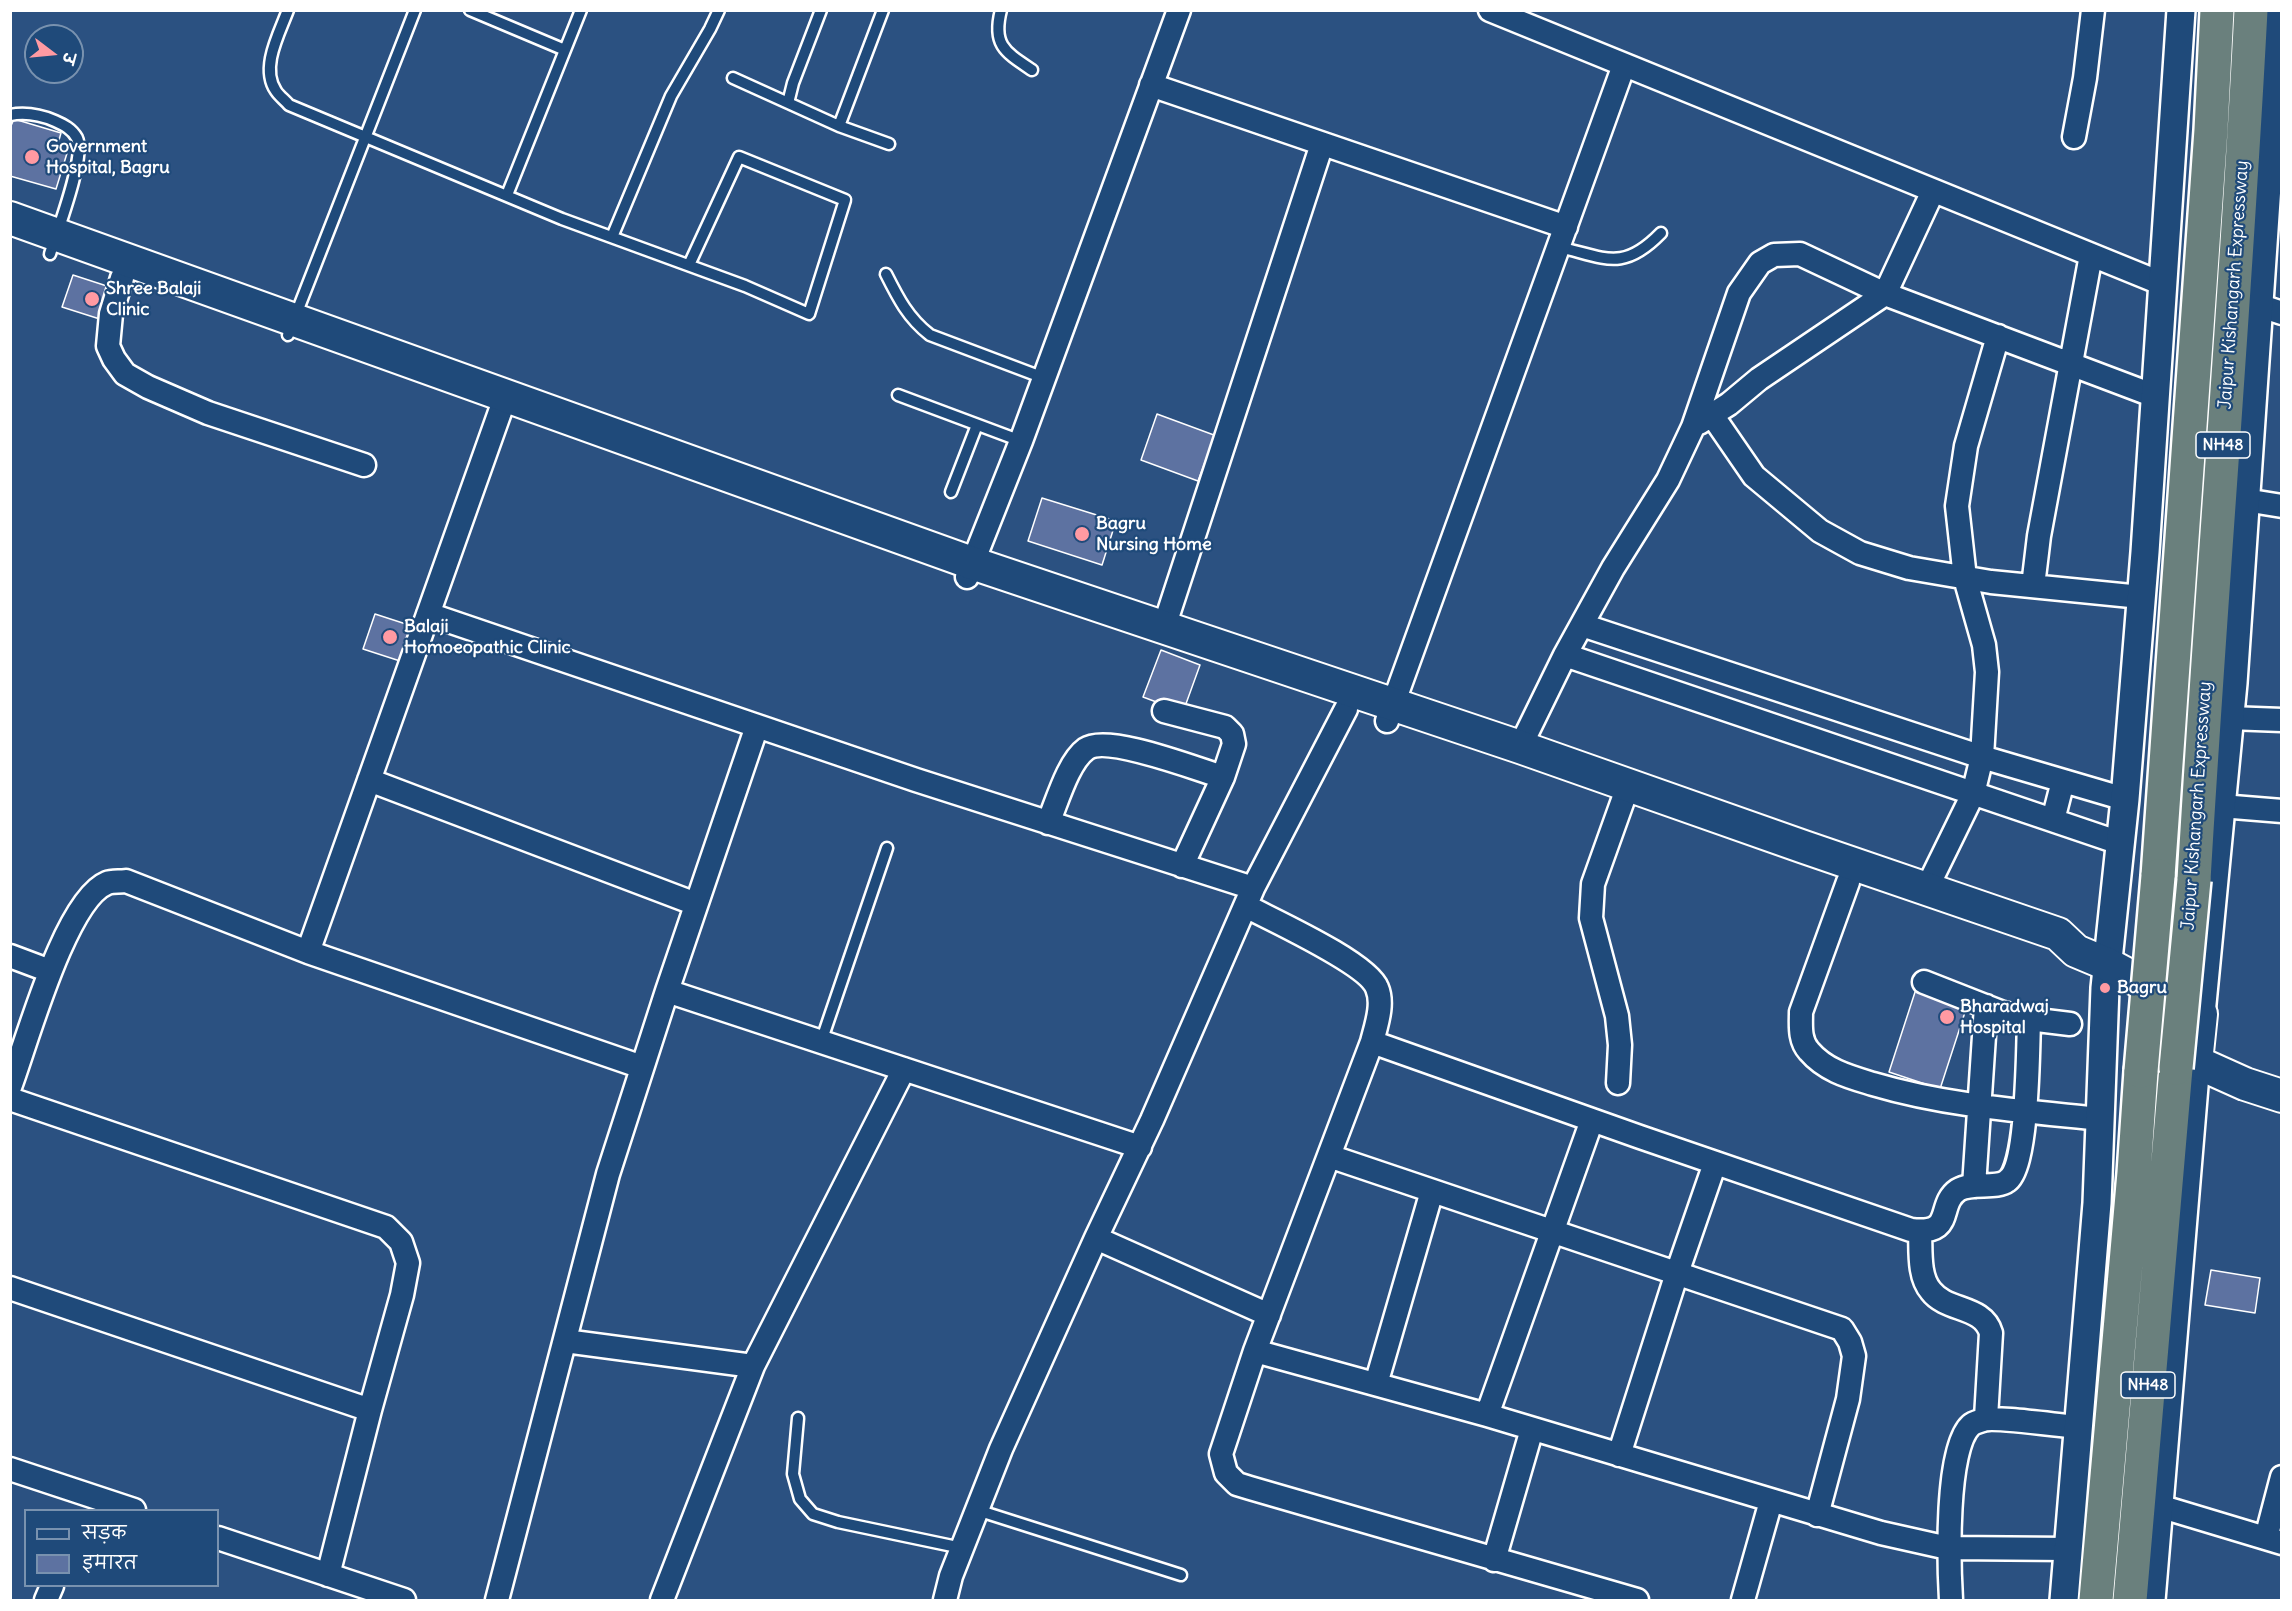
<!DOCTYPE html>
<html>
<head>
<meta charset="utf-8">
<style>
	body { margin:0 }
	#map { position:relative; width:2292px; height:1611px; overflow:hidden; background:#2b5181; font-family:Delius,"Playpen Sans Deva",sans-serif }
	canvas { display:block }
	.frame { position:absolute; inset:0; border:12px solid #fff; pointer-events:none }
	.legend { position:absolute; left:24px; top:1509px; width:195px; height:78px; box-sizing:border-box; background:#1f4a7a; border:2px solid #7992af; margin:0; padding:8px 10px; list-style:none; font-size:18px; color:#fff }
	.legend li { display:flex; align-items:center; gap:12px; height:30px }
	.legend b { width:30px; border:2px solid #7992af }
	.north { position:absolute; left:24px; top:24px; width:60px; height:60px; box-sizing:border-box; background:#1f4a7a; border:2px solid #7992af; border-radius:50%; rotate:106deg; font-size:16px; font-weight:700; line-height:24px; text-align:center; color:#fff }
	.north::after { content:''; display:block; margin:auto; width:21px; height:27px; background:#ff9aa2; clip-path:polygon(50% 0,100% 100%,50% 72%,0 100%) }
</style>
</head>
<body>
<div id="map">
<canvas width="2292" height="1611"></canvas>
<div class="frame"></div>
<ul class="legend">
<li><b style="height:8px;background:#1f4a7a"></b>सड़क</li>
<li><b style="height:16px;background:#5d72a1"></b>इमारत</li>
</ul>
<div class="north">उ</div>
</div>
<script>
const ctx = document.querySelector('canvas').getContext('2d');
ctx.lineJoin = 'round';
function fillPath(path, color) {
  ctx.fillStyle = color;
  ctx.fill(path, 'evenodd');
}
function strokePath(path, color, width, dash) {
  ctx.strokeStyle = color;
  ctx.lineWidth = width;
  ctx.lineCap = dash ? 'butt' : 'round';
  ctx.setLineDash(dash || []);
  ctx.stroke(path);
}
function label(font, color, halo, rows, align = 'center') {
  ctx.font = font + ' Delius,sans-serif';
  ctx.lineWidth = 4.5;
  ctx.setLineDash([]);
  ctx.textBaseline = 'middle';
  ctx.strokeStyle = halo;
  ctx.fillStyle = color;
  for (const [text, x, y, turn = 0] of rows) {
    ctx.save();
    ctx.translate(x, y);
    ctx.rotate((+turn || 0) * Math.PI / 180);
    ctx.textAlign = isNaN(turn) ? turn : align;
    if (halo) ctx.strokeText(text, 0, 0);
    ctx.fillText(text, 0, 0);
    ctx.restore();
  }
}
const building = new Path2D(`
	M14 119 61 133 57 147 68 150 56 189 10 176V128Z
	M73 275 116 289 106 321 62 307Z
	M1157 414 1222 438 1217 452 1210 449 1198 481 1141 460Z
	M1042 498 1116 521 1102 565 1028 541Z
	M375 614 412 626 400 661 363 649Z
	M1161 650 1200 665 1183 712 1143 697Z
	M1917 986 1968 1003 1940 1089 1889 1072Z
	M2211 1270 2260 1278 2255 1313 2205 1305Z`);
const service = new Path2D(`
	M288 10C279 34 260 68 276 91 279 96 285 100 289 105L562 219 745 286 809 314 845 200 739 157 689 265
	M470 10 565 50
	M1001 10C992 45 1005 52 1032 70
	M733 78 839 126 889 144
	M788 103 793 83 821 10
	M10 115C26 112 41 115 55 121 64 125 72 129 77 138 86 156 57 232 50 254
	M839 126 883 10
	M507 195 581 10
	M612 237 671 96 710 29 719 10
	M1559 247C1606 258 1623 272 1661 233
	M886 274C898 298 908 318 930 335L1044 378
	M288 335 415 10
	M898 395 1021 441
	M951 492 977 425
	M821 1042 887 848
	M798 1418 793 1474 800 1499 813 1514 838 1522 962 1548
	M977 1510 1181 1575`);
const minor = new Path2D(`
	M1490 10 2163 284
	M1151 85 1566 227
	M2074 137 2085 78 2093 10
	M122 278 111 314 108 346 114 359 125 374 148 387 208 413 364 465
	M2258 305 2282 313
	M501 409 308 952 642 1067
	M1712 415 1754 476 1820 531 1860 553 1909 568 1991 582 2141 597
	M1699 423 1729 404 1759 379 1885 294 1933 191
	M2245 500 2282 506
	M967 577 1021 441 1179 10
	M2033 586 2039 536 2091 255
	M428 614 916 780 1253 888
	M1582 625 1982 757 2125 799
	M1164 627 1322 144
	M1565 655 2120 843
	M1164 711 1225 727 1232 734 1234 744 1223 777 1182 866
	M2229 718 2282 720
	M1387 721 1624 65
	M1520 747 1565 655 1613 568 1668 480 1693 427 1739 293 1760 263 1774 255 1800 254 1885 294 2155 396
	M369 780 696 904
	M2221 806 2282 811
	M2053 820 2063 781
	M1048 823C1057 802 1068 762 1086 749 1107 734 1196 769 1223 777
	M1848 882 1801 1012C1801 1025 1799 1040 1809 1051 1826 1071 1850 1077 1873 1084 1947 1106 2024 1111 2101 1119
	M1926 890 1973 794 1982 757 1987 672 1984 645 1965 578 1957 506 1966 446 1998 336
	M1246 906C1272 920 1368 963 1377 988 1384 1004 1376 1026 1372 1042
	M10 956 50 971
	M1924 982 2003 1013 2029 1019 2070 1024
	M667 991 1140 1147
	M1618 1083 1620 1045 1617 1016 1591 918 1593 884 1623 800
	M10 1087C26 1045 65 900 107 883 112 881 120 882 126 881L308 952
	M10 1099 386 1227 401 1242 408 1263 402 1295 370 1410 328 1575
	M1329 1156 1842 1329 1850 1342 1854 1356 1848 1399 1817 1515
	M1974 1186 1986 1006
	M1920 1231C1921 1250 1918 1276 1931 1291 1947 1312 1983 1305 1991 1333L1986 1418
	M1096 1238 1269 1315
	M10 1288 370 1410
	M565 1341 753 1366
	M1255 1351 1487 1415 1881 1533 1948 1548 2069 1549
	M1376 1384 1432 1191
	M1487 1415 1592 1120
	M1619 1455 1677 1273 1715 1163
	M10 1469 134 1510
	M2159 1506 2282 1543
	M218 1538 404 1600
	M2266 1538 2282 1477
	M1494 1560 1532 1429
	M46 1600 52 1586
	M497 1600 608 1174 667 991 757 726
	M662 1600 753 1366 904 1069
	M945 1600 951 1576 1001 1449 1096 1238 1152 1120 1253 888 1346 709
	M1637 1600 1250 1488 1237 1484 1226 1473 1221 1454 1255 1351 1372 1042 1640 1137 1911 1230C1956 1235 1936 1205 1958 1190 1971 1182 1997 1189 2007 1181 2028 1167 2028 1048 2029 1019
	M1743 1600 1771 1501
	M1951 1600C1949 1566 1945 1448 1971 1425 1973 1423 1980 1421 1983 1420 1994 1416 2062 1426 2079 1427`);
const tertiary = new Path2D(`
	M2201 1014 2233 683 2279 10
	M2064 1600 2097 1203 2105 988 2125 799 2145 552 2181 10
	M2151 1600 2196 1062`);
const secondary = new Path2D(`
	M10 218 972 563 1520 747 1804 847 2058 934 2076 951 2107 964 2201 1014 2196 1062 2245 1084 2282 1096`);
const trunk = new Path2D(`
	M2158 876 2211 130 2217 10
	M2194 880C2211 590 2236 300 2251 10
	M2096 1600 2134 1173 2141 1071
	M2130 1600 2176 1068`);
const trunkBridge = new Path2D(`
	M2176 1068 2194 880
	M2141 1071 2158 876`);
const markers = [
	[32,157,8,"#ff9aa2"],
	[92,299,8,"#ff9aa2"],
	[1082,534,8,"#ff9aa2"],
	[390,637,8,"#ff9aa2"],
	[2105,988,6,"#ff9aa2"],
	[1947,1017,8,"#ff9aa2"]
];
const shields = [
	[2223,445,54],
	[2148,1385,54]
];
const shieldNames = [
	["NH48",2223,445],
	["NH48",2148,1385]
];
const poiNames = [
	["Government",46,147],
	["Hospital, Bagru",46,168],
	["Shree Balaji",106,289],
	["Clinic",106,310],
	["Bagru",1096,524],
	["Nursing Home",1096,545],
	["Balaji",404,627],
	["Homoeopathic Clinic",404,648],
	["Bagru",2117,988],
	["Bharadwaj",1960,1007],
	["Hospital",1960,1028]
];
const streetNames = [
	["Jaipur Kishangarh Expressway",2234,285,-86],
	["Jaipur Kishangarh Expressway",2197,806,-86]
];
fillPath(building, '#5d72a1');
strokePath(building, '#fff', 1.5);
strokePath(service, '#fff', 15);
strokePath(minor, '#fff', 27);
strokePath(tertiary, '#fff', 32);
strokePath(secondary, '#fff', 36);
strokePath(trunk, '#fff', 38);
strokePath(service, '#1f4a7a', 10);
strokePath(minor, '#1f4a7a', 22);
strokePath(tertiary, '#1f4a7a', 27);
strokePath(secondary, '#1f4a7a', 32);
strokePath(trunk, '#6a807d', 33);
strokePath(trunkBridge, '#fff', 38, []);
strokePath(trunkBridge, '#6a807d', 33);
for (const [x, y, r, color] of markers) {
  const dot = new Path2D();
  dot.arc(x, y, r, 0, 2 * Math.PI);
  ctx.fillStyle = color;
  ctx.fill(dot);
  strokePath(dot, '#1f4a7a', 2);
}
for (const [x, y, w] of shields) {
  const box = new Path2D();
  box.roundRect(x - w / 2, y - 13, w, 26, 4.5);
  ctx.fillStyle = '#1f4a7a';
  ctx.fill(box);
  strokePath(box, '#fff', 1.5);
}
label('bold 16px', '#fff', null, shieldNames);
label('bold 18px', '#fff', '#1f4a7a', poiNames, 'left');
label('18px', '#fff', '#1f4a7a', streetNames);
</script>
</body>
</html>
